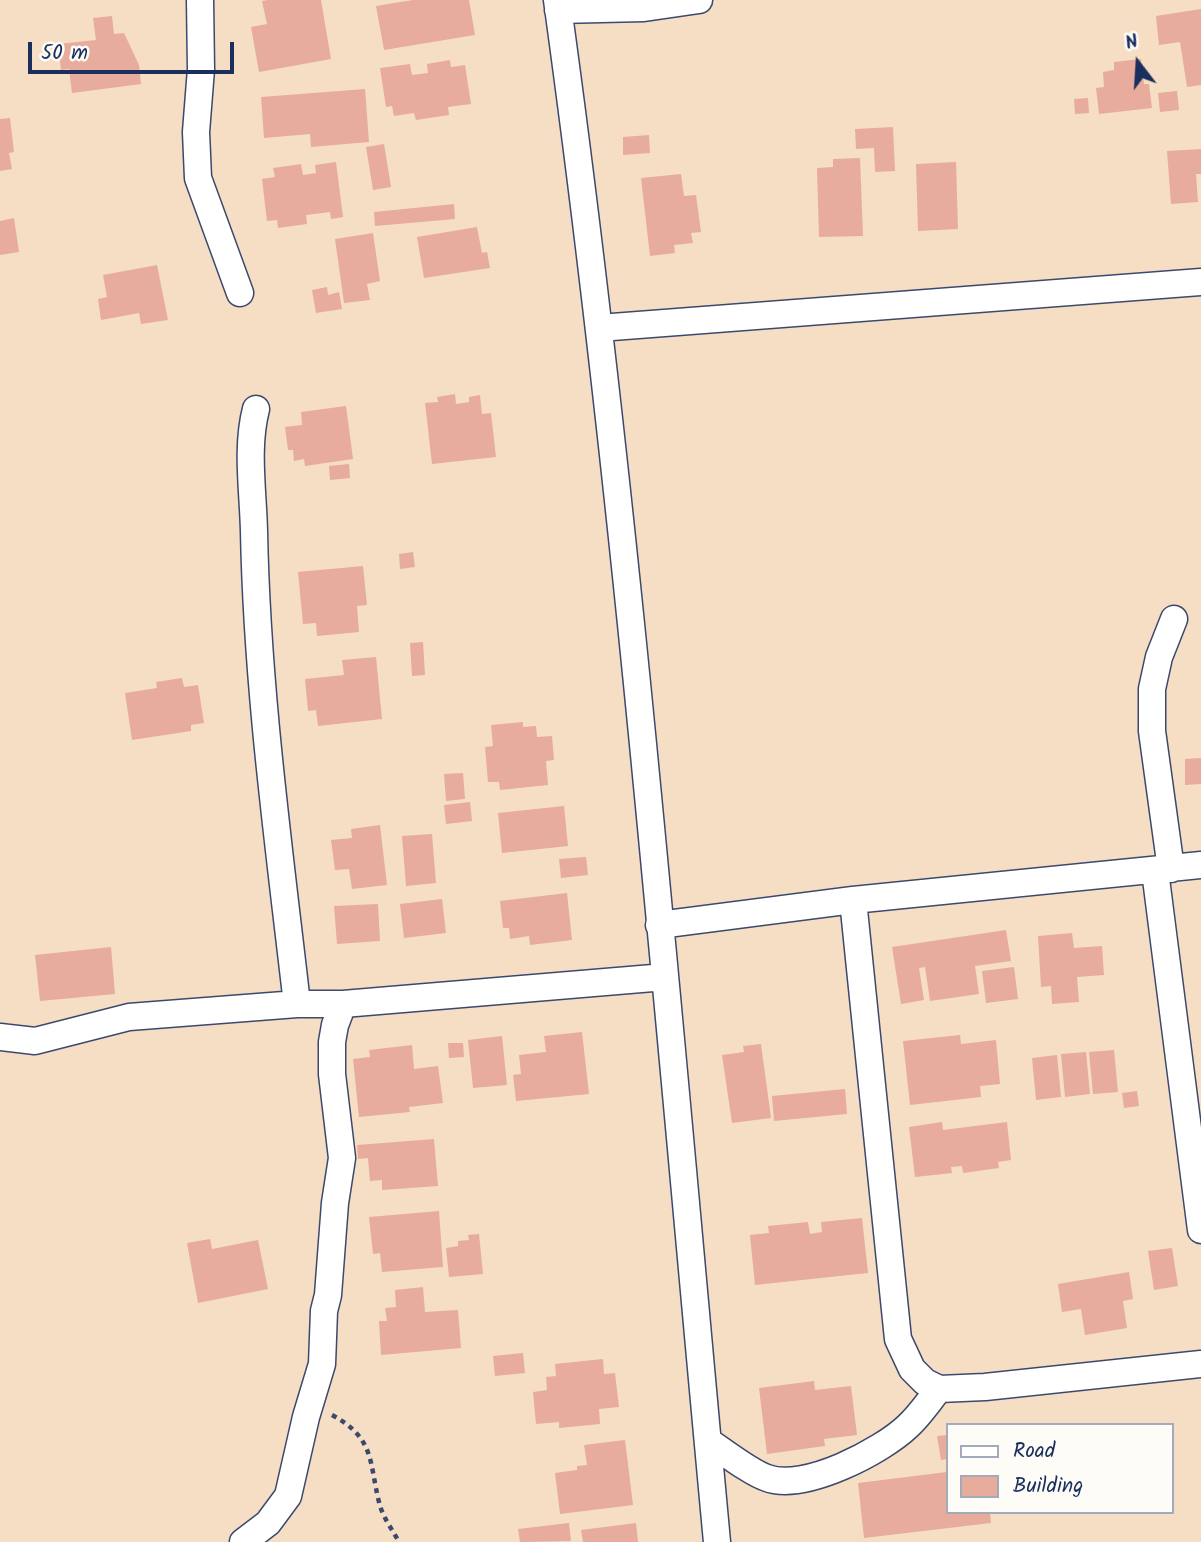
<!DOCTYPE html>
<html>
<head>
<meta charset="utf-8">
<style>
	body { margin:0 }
	#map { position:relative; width:1201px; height:1542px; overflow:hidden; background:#f5dec4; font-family:Kalam,sans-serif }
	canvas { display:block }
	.legend { position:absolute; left:946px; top:1423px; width:228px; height:91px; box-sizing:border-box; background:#fdfcf7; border:2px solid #a3aaba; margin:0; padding:9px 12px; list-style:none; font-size:21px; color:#1b2f5e }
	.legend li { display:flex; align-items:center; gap:14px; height:35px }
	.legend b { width:35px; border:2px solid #a3aaba }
	.north { position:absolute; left:1103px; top:28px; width:70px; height:70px; -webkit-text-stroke:5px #fdfcf7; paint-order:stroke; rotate:343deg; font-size:19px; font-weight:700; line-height:28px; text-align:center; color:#1b2f5e }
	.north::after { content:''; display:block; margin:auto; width:24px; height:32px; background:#1b2f5e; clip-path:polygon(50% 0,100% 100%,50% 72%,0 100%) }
	.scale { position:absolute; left:28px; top:42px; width:206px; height:32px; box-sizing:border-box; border:4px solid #1b2f5e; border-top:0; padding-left:9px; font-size:21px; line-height:24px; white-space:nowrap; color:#1b2f5e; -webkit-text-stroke:5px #fdfcf7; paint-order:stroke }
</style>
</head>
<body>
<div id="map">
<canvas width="1201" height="1542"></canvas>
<ul class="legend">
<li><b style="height:9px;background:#fff"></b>Road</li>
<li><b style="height:19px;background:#e7ac9c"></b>Building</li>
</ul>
<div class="north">N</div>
<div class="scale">50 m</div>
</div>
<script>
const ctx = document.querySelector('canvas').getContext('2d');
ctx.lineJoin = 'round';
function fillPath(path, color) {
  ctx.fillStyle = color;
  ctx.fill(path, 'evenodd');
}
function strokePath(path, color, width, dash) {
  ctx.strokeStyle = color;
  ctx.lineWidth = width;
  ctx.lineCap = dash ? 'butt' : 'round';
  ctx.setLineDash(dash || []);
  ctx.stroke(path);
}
const building = new Path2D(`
	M268 0H321L331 59 259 72 251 27 267 24 262 1Z
	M413 0H469L475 35 384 50 376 6Z
	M1201 9V85L1187 87 1180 42 1159 45 1156 16Z
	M112 16 114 34 124 33 139 65 141 84 72 93 69 69 61 70 58 44 96 40 93 18Z
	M1141 59 1144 84H1149L1152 108 1099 114 1096 88 1104 87 1103 72 1114 70V62Z
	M450 60 451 67 465 65 471 104 448 107 449 115 416 120 414 113 394 116 392 106 386 107 380 68 410 64 412 75 428 73 427 64Z
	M365 89 369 142 311 147 310 134 264 138 261 97Z
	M1177 91 1179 110 1160 112 1158 93Z
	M1088 98 1089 113 1075 114 1074 99Z
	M10 118 14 152 9 153 12 169 0 171V119Z
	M893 127 895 171 875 172 874 148 856 149 855 129Z
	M649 135 650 153 623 155V137Z
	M384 144 391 187 373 190 366 147Z
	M1201 149V174H1196L1198 202 1171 204 1167 151Z
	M860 158 863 236 819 237 817 168 833 167V159Z
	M336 162 343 217 331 219 330 212 306 215 307 224 278 228 277 220 267 221 262 179 275 177 273 168 301 164 303 175 316 173 315 165Z
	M956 162 958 229 918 231 916 164Z
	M681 174 684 196 696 195 701 232 691 233 693 243 674 245 675 253 650 256 641 178Z
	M454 204 455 219 375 226 374 212Z
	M14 218 19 252 0 255V221Z
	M477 227 482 253 487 252 490 268 424 278 417 237Z
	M373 233 380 281 367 284 370 300 344 303 335 239Z
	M157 265 168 320 141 324 139 313 101 320 98 299 107 297 103 275Z
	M327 287 328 295 339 292 342 309 316 313 312 290Z
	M455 394 456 404 469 402V397L480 395 482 414 491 413 496 457 432 464 425 403 438 402 437 397Z
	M346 406 353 459 305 466 304 459 294 461 293 450H288L285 427 302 425 301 412Z
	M349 464 350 478 330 480 329 466Z
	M413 552 415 567 400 569 399 554Z
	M363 566 367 605 357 606 359 632 317 636 316 623 303 624 298 572Z
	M423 642 425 675 412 676 410 643Z
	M376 657 382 719 318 726 316 710 308 711 305 679 344 675 342 660Z
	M182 678 184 687 198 685 204 723 191 725V731L132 740 125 693 157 688 156 682Z
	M523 722V727L536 726 537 737 552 736 554 760 546 761 548 785 500 790 499 782H488L485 747 493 746 491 725Z
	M1201 758V784L1185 785V759Z
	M463 773 465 799 446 801 444 774Z
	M470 802 472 821 446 824 444 805Z
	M564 806 568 846 502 853 498 813Z
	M380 825 387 885 352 889 349 869 335 870 331 840 352 838 351 829Z
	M432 834 436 883 406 886 402 836Z
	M586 857 588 875 561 878 559 859Z
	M567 893 572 940 530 945 529 936 510 939 509 928H503L500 901Z
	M442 899 446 933 404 938 400 904Z
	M378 904 380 941 337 944 334 906Z
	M1006 930 1011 961 975 966 979 994 930 1001 925 967 919 968 924 1000 901 1004 892 947Z
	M1072 933 1074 948 1102 946 1104 975 1077 977 1079 1002 1052 1004 1051 986 1041 987 1038 936Z
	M111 947 115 994 40 1001 35 955Z
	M1014 967 1018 999 986 1003 982 971Z
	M582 1032 589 1094 516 1101 513 1075 521 1074 519 1055 546 1052 544 1036Z
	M960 1035 961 1044 996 1040 1000 1084 980 1086 981 1097 910 1105 903 1041Z
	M502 1036 507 1085 473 1088 468 1040Z
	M448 1043H463L464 1057 449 1058Z
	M761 1044 771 1118 732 1123 722 1055 744 1052 743 1046Z
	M412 1045 414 1069 438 1066 443 1103 409 1107 410 1112 359 1117 353 1059 370 1057 369 1050Z
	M1114 1050 1118 1092 1093 1094 1089 1052Z
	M1086 1052 1090 1094 1065 1097 1061 1054Z
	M1057 1055 1061 1097 1036 1100 1032 1058Z
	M845 1089 847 1114 774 1121 772 1096Z
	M1137 1091 1139 1106 1124 1108 1122 1093Z
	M942 1122 943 1130 1007 1122 1011 1160 998 1162 999 1168 963 1173 962 1166 951 1167 952 1173 915 1177 909 1127Z
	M434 1139 438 1186 382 1190V1180L370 1181 368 1158 358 1159 357 1145Z
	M439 1211 443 1267 382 1272 380 1253 373 1254 369 1217Z
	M862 1218 868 1273 755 1285 750 1235 769 1233 768 1226 808 1222 810 1234 822 1232 821 1222Z
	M479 1234 483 1274 449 1277 446 1248 458 1246V1241L469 1240 468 1235Z
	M210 1239 212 1249 258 1240 268 1289 198 1303 187 1243Z
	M1172 1248 1178 1286 1154 1290 1148 1251Z
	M1129 1272 1133 1299 1123 1301 1127 1328 1085 1335 1081 1309 1062 1312 1058 1284Z
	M423 1287 425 1312 458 1310 461 1348 381 1355 379 1321H387L385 1308 396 1307 395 1290Z
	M523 1353 525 1373 495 1376 493 1356Z
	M603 1359 604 1374 615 1373 619 1407 599 1409 600 1424 559 1428V1422L536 1424 533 1392 547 1390 546 1377 556 1376 555 1364Z
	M814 1381 815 1390 851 1386 857 1435 824 1439 825 1446 767 1454 759 1388Z
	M947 1435V1459L941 1460 937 1436Z
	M625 1440 633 1505 560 1514 555 1473 577 1470V1466L587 1465 584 1445Z
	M947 1472V1512H990L991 1523 864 1538 858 1483Z
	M569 1523 571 1541 520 1542 518 1529Z
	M636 1523 638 1542H583L581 1530Z`);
const path = new Path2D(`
	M332 1415C375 1438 369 1462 379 1502 382 1516 392 1529 399 1542`);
const street = new Path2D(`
	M200 0 201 69 196 132 198 178 240 293
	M557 0C628 512 669 1028 717 1542
	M558 10 644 8 699 0
	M599 328 1201 282
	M256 409C246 447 253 491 254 531 257 689 279 847 297 1004
	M1171 869 1152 731V689L1159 657 1174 619
	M1155 871 1201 1230
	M853 900 898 1339 912 1369 925 1382 939 1389 985 1387 1201 1364
	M659 925 853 900 1201 865
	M0 1037 35 1041 129 1017 297 1004H343L665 977
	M708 1441C723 1451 751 1473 767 1478 804 1492 882 1451 908 1426 920 1415 929 1401 939 1389
	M243 1542 268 1523 288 1496 306 1417 322 1364 324 1311 328 1295 335 1203 342 1158 332 1074V1042L335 1025 343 1004`);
fillPath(building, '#e7ac9c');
strokePath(street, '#3c496d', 29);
strokePath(path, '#3c496d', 4.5, [5, 5]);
strokePath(street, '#fff', 26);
</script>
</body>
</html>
